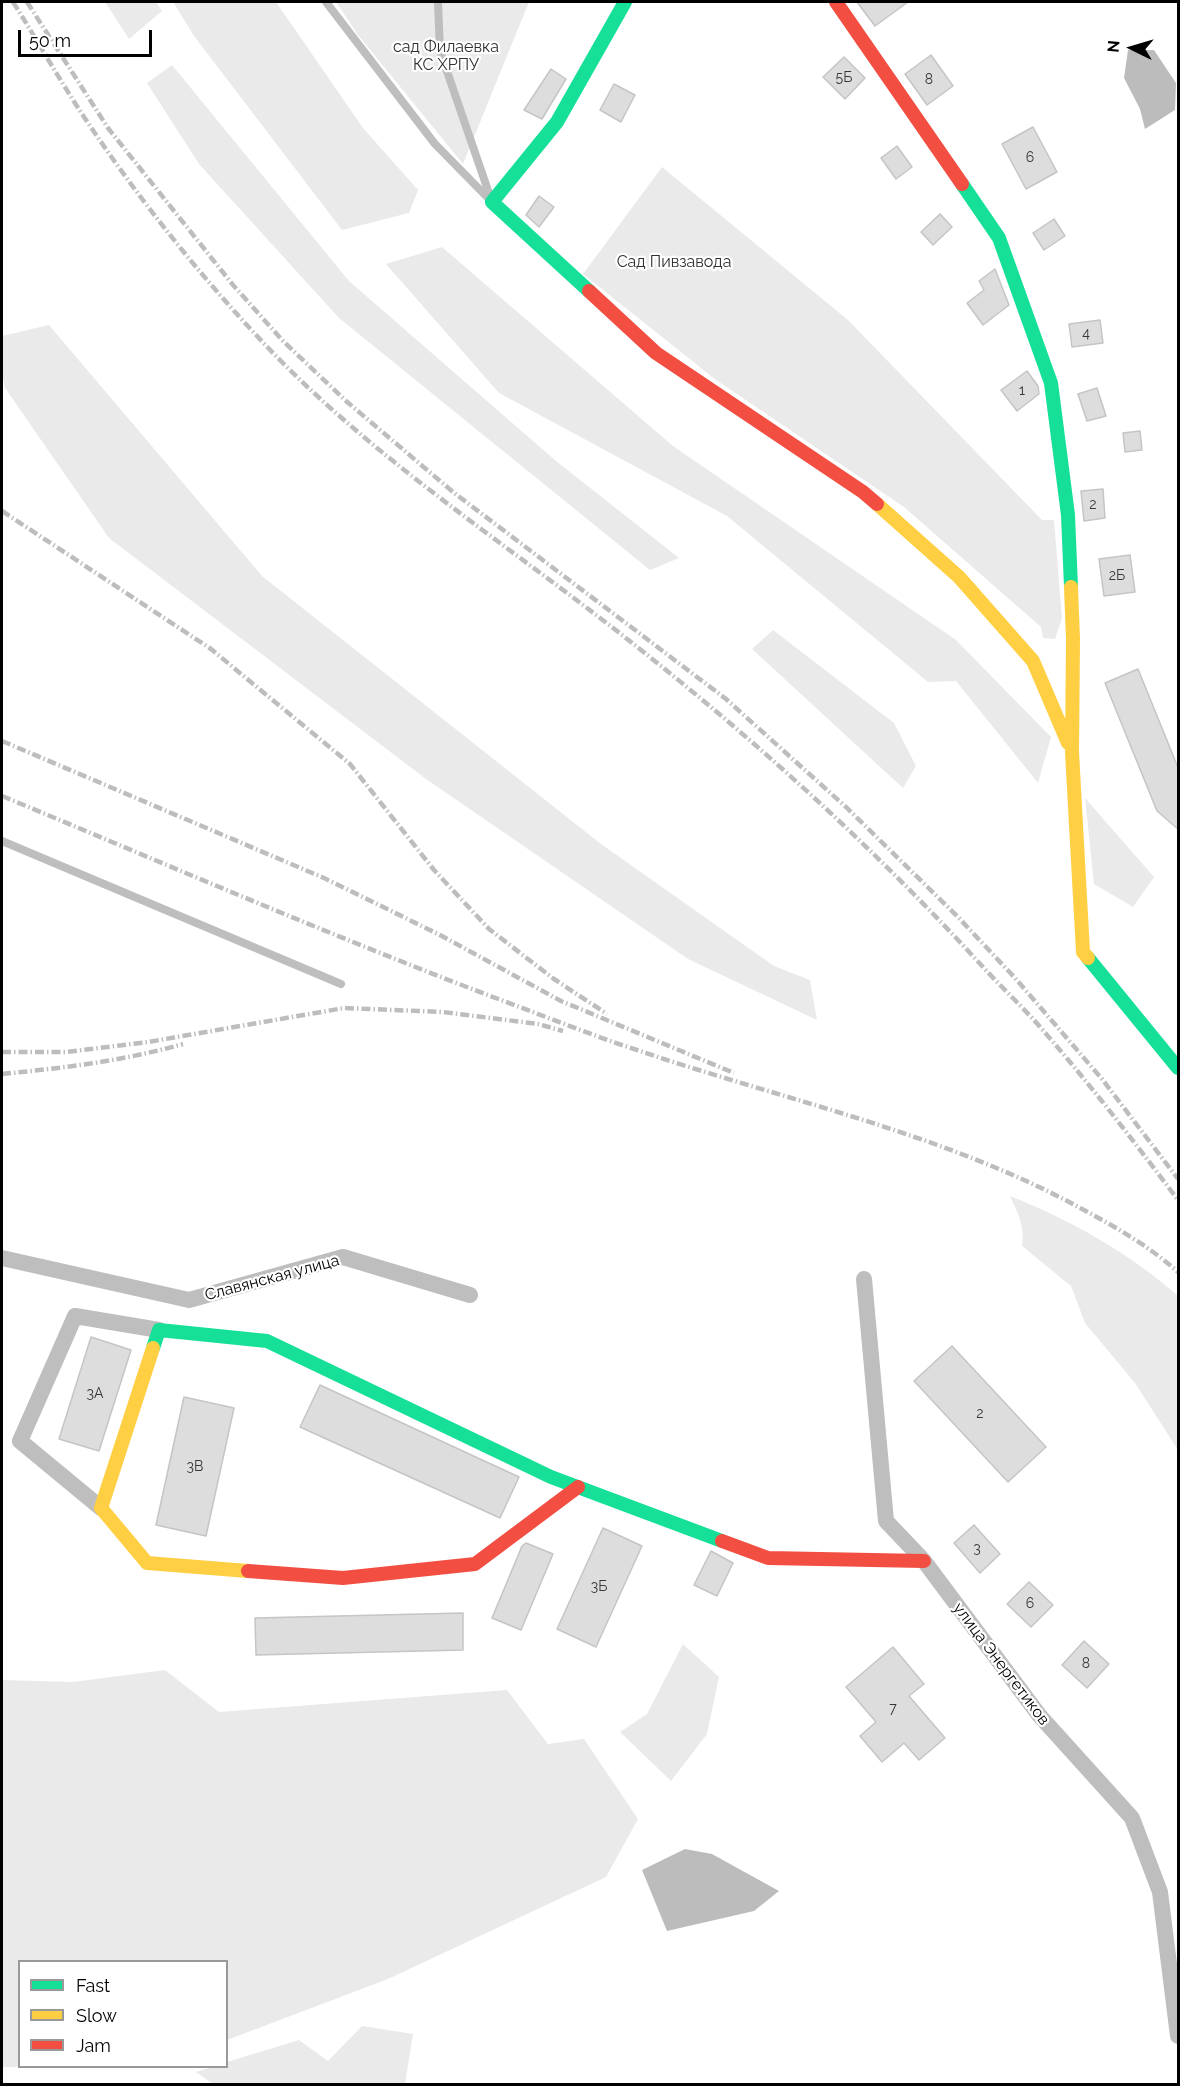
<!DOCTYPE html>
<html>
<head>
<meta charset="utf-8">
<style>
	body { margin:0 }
	#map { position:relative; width:1180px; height:2086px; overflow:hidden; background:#fff; font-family:Raleway,sans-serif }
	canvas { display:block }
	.frame { position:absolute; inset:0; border:3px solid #000; pointer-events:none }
	.legend { position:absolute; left:18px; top:1960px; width:210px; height:108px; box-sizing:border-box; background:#fff; border:2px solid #999; margin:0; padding:8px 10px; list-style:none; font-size:18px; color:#000 }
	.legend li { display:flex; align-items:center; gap:12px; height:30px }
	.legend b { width:30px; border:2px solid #999 }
	.north { position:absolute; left:1102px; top:18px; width:60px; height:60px; -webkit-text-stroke:4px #fff; paint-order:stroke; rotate:275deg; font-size:16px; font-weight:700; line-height:24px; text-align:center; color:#000 }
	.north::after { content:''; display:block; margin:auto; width:21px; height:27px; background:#000; clip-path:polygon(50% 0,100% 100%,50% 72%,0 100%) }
	.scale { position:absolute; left:18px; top:30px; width:134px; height:27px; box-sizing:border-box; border:3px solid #000; border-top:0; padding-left:8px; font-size:18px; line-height:21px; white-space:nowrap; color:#000; -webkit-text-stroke:4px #fff; paint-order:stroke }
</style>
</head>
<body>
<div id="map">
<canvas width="1180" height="2086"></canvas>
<div class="frame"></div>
<ul class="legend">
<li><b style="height:8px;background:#16e098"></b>Fast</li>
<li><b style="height:8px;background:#ffcf43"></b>Slow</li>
<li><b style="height:8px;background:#f24e42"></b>Jam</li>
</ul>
<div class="north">N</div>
<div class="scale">50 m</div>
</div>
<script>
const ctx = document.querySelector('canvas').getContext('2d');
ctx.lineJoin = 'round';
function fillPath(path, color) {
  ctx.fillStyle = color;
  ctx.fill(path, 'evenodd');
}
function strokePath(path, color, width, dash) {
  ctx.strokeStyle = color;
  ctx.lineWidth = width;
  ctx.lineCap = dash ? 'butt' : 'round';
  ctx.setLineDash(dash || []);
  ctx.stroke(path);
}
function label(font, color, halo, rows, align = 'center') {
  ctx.font = font + ' Raleway,sans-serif';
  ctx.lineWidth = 4.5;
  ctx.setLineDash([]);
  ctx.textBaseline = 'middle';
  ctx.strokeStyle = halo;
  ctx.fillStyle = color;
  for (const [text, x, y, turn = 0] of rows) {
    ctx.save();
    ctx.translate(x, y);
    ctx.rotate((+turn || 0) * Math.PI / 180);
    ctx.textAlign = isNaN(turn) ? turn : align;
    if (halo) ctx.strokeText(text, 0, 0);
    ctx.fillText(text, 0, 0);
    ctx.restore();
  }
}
const green = new Path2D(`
	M105 2H156L162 11 129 39Z
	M173 2H276L363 128 418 190 409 213 342 230 194 36Z
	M336 2H529L463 164 358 35Z
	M172 65 349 281 556 461 679 558 650 570 339 318 199 164 147 83Z
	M662 167 848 320 1042 520H1054L1062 618 1055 639 1043 638 1041 627 904 507 716 380 583 274Z
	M442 247 673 446 956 640 1051 737 1038 783 956 681 928 682 727 516 499 393 386 264Z
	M49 325 262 576 601 844 774 966 810 980 817 1020 688 959 426 779 109 538 5 388 2 373V336Z
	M773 630 894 723 916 766 903 788 752 649Z
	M1085 798 1154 877 1133 907 1094 884Z
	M1010 1196C1071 1220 1129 1253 1178 1296V1450L1135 1383 1085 1323 1071 1286 1022 1246C1025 1227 1018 1213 1010 1196Z
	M683 1644 719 1677 707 1734 671 1781 620 1732 647 1714Z
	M165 1670 219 1712 507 1690 548 1744 584 1739 638 1819 606 1877 388 1979 227 2040 226 1962H20V2066L119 2067H2V1680L73 1682Z
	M362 2026 413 2034 405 2084H213L196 2072 212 2067 226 2066 227 2062 299 2040 328 2061Z`);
const water = new Path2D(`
	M1128 50H1154L1176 83 1175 110 1145 129 1140 109 1124 78Z
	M685 1849 712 1854 779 1891 754 1911 667 1931 642 1870Z`);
const building = new Path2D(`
	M857 2H908L875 26Z
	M931 55 953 86 927 105 905 74Z
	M844 57 865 78 845 99 823 77Z
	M551 69 566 79 542 119 524 110Z
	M614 84 635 95 621 122 600 110Z
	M1033 127 1057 172 1026 189 1002 144Z
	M897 146 912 167 896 179 881 158Z
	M539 196 554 207 539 227 526 215Z
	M940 214 952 227 933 245 921 232Z
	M1054 219 1065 236 1044 250 1033 233Z
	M995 269 1009 305 983 325 967 303 984 290 979 281Z
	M1100 320 1103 343 1072 347 1069 324Z
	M1027 371 1038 386 1039 394 1017 411 1001 390Z
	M1097 388 1106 416 1087 421 1078 394Z
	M1140 431 1142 450 1125 452 1123 433Z
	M1103 489 1105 518 1084 521 1081 491Z
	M1130 555 1135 592 1104 596 1099 559Z
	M1138 669 1179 770V830L1157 811 1105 683Z
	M91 1337 131 1350 99 1451 59 1439Z
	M952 1346 1046 1447 1008 1482 914 1381Z
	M320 1385 519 1477 500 1518 300 1427Z
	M184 1397 234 1408 206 1536 156 1525Z
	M974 1525 1000 1554 980 1573 954 1543Z
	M603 1528 642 1546 596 1647 557 1629Z
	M526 1543 553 1554 521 1630 492 1618 522 1546Z
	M711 1551 733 1563 717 1596 694 1585Z
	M1029 1582 1053 1605 1031 1627 1007 1604Z
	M463 1613V1650L256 1655 255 1618Z
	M1084 1641 1109 1664 1087 1688 1062 1665Z
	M893 1647 924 1684 909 1696 945 1738 919 1760 904 1743 882 1762 860 1736 876 1722 846 1687Z`);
const lane = new Path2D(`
	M326 2 435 144 492 202 440 51 438 2
	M2 841 341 984`);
const street = new Path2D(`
	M2 1258 189 1300 343 1257 470 1295
	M864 1279 886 1521 924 1561 1039 1715 1132 1818 1160 1892 1178 2036
	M101 1508 20 1441 75 1316 159 1330`);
const fast = new Path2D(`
	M962 184 999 238 1051 383 1068 515 1071 587
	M589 291 492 202 557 122 625 2
	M1088 958 1178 1068
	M153 1348 159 1330 267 1341 551 1477 722 1541`);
const slow = new Path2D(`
	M877 504 959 577 1033 661 1068 743
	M1071 587 1073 639 1072 752 1083 952 1088 958
	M153 1348 101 1508 147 1563 248 1571`);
const jam = new Path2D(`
	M836 2 962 184
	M589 291 656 353 863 492 877 504
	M722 1541 768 1558 924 1561
	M248 1571 343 1578 475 1564 578 1487`);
const rail = new Path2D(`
	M13 2C37 40 59 79 84 117 140 201 204 281 274 354 383 466 514 549 636 646 760 744 877 851 983 967 1004 990 1027 1011 1047 1035 1093 1088 1136 1144 1178 1200
	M27 2 108 128 233 285 283 341 346 401 453 492 726 699 846 807 957 916 1015 978 1102 1079 1178 1179
	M2 511 211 649 350 764 434 870 489 929 554 979 607 1014
	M2 741 324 878 440 935 561 1001 734 1073
	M2 796C173 867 343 941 517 1006 557 1021 597 1037 637 1050 784 1100 946 1134 1082 1209 1116 1227 1150 1247 1178 1272
	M2 1052H66L148 1042 344 1008 443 1012 538 1024 563 1031
	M2 1074C63 1068 123 1061 183 1044`);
const numberNames = [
	["5Б",844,78],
	["8",929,80],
	["6",1030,158],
	["4",1086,334],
	["1",1022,391],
	["2",1093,505],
	["2Б",1117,576],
	["3А",95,1394],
	["2",980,1414],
	["3В",195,1467],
	["3",977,1549],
	["3Б",599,1587],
	["6",1030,1604],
	["8",1086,1664],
	["7",893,1709]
];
const parkNames = [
	["сад Филаевка",446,47],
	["КС ХРПУ",446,65],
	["Сад Пивзавода",674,262]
];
const streetNames = [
	["Славянская улица",272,1278,-15],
	["улица Энергетиков",1001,1664,53]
];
fillPath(green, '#eaeaea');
fillPath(water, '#bcbcbc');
fillPath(building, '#ddd');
strokePath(building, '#c5c5c5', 1.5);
strokePath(lane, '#bebebe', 8);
strokePath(street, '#bebebe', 16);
strokePath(fast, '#16e098', 14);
strokePath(slow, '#ffcf43', 14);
strokePath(jam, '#f24e42', 14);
strokePath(rail, '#bdbdbd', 4.5, [9, 3, 1.5, 3]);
label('14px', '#373737', null, numberNames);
label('16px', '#303030', '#fff', parkNames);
label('16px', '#000', '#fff', streetNames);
</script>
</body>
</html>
